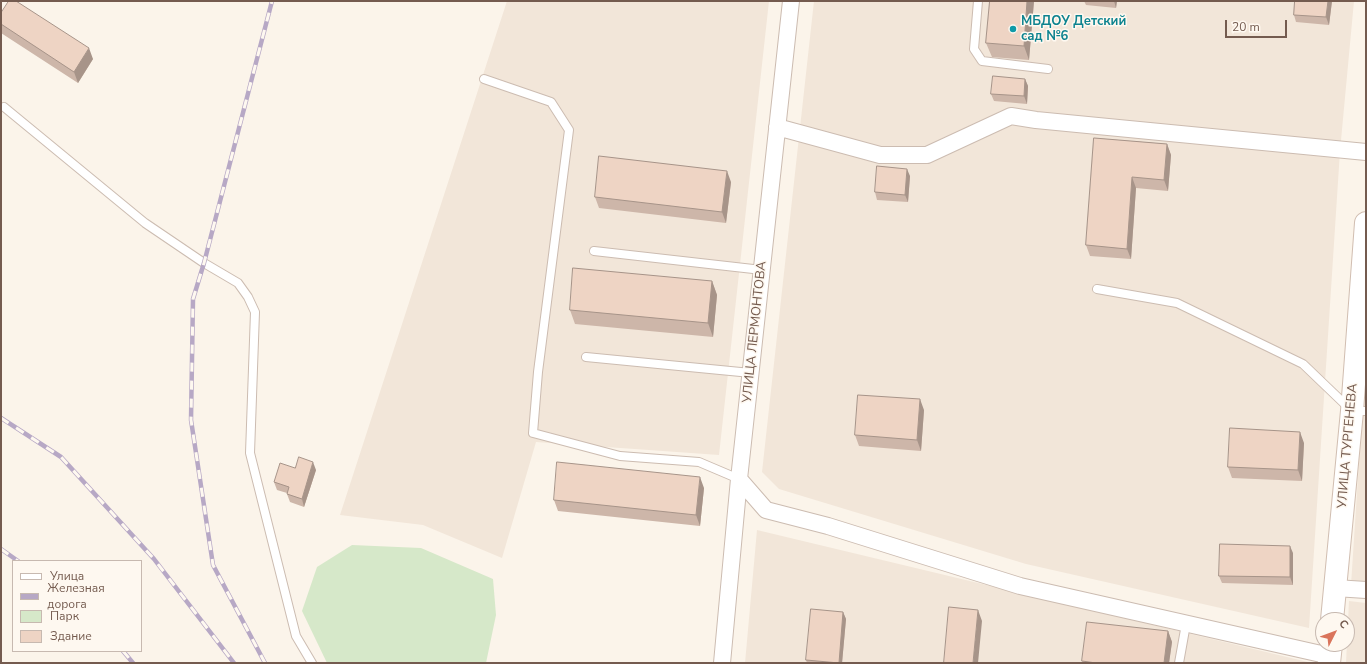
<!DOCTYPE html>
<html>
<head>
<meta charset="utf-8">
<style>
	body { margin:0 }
	#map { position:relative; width:1367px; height:664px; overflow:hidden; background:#fbf4ea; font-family:"Nunito Sans",sans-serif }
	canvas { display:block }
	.frame { position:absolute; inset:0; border:2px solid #745b4f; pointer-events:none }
	.legend { position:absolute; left:12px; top:560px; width:130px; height:92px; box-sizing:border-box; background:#fef8f0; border:1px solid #c7b9b0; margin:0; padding:5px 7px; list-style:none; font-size:12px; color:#745b4f }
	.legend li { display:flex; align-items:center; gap:8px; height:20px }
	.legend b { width:20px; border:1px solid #c7b9b0 }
	.north { position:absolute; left:1315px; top:612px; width:40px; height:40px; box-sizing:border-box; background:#fef8f0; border:1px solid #c7b9b0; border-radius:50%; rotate:48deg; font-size:11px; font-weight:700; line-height:16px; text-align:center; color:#745b4f }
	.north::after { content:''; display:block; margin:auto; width:14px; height:18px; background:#da745b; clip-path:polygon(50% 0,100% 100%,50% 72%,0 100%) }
	.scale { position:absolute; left:1225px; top:20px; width:62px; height:18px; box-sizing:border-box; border:2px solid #745b4f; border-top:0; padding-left:5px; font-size:12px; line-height:14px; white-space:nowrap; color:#745b4f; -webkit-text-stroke:3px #fef8f0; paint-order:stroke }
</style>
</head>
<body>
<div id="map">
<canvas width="1367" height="664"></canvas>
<div class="frame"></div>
<ul class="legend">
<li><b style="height:5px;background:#fff"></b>Улица</li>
<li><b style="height:5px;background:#b7a8c5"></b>Железная дорога</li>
<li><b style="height:11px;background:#d6e8c9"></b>Парк</li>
<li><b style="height:11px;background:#eed4c4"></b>Здание</li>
</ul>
<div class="north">С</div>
<div class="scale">20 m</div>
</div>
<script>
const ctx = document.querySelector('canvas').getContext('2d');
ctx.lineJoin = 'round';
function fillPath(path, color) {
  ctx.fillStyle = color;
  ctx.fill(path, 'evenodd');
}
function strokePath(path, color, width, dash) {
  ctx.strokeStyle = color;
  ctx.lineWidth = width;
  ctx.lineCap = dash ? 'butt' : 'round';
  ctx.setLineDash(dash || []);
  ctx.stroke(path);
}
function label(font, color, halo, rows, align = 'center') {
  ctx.font = font + ' "Nunito Sans",sans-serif';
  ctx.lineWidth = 3;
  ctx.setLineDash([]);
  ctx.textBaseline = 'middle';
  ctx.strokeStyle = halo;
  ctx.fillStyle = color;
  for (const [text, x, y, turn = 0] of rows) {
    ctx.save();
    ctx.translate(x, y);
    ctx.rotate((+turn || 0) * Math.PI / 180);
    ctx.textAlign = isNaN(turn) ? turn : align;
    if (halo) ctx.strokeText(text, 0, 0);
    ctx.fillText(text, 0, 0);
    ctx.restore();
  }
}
const residential = new Path2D(`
	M507 1H769L719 455 536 442 502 558 423 525 340 515Z
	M814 1H1354L1340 151 1309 628 1026 564 779 489 762 472Z
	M1366 354V586L1351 585Z
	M757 530 1312 663H745Z
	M1349 601 1366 603V663H1346Z`);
const green = new Path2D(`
	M352 545 421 548 493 579 496 615 486 663H327L302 611 317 567Z`);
const lane = new Path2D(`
	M978 1 974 49 982 61 1048 69
	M484 79 551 102 569 130 538 372 533 433 620 456 699 462 739 479
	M4 107 145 223 204 263 238 283 248 297 255 312 250 453 296 636 312 663
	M594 251 762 270
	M1097 289 1177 303 1303 364 1352 411H1366
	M586 357 751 373
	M1179 663 1186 624`);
const street = new Path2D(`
	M777 127 880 155H927L1011 116 1036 120 1366 152
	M739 479 766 510 828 526 1020 586 1330 656
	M1335 588 1366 590
	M722 663 739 479 791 1`);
const secondary = new Path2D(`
	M1332 620 1352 411 1366 223
	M1329 663 1331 644`);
const rail = new Path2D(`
	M1 418 61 457 154 559 234 663
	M1 549 18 561
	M123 651 133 663
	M265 663 213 565 191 420 193 299 204 263 272 1`);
const wall = new Path2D(`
	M990 1H1034L1029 60 992 57 986 43Z
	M1084 1H1117L1116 8 1086 5Z
	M1295 1H1332L1329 25 1296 22 1294 15Z
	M1 13 93 59 78 83 1 33Z
	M1025 79 1028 86 1027 104 994 101 991 94Z
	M1094 138 1167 144 1171 155 1168 191 1136 188 1131 259 1090 256 1086 245Z
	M910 176 908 202 877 200 875 192Z
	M731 182 726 223 599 208 595 197Z
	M712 281 717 295 713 337 575 324 570 310Z
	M924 410 921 451 859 446 855 435Z
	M1304 443 1302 481 1232 478 1228 467Z
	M295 468 316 470 304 507 290 502 287 494V493L277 490 274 482Z
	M704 488 700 526 558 511 554 500Z
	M1293 553V585L1222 583 1219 576Z
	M843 612 846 619 842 663H807L806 660Z
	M1168 631 1172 642 1169 663H1083L1082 661Z`);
const shadedWall = new Path2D(`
	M1027 1H1034L1029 60 1024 46Z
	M1114 1H1117L1116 8Z
	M1328 1H1332L1329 25 1326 17Z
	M89 48 93 59 78 83 74 72Z
	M1025 79 1028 86 1027 104 1024 96Z
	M1167 144 1171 155 1168 191 1164 180Z
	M907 169 910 176 908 202 905 195Z
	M727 171 731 182 726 223 722 212Z
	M1132 177 1136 188 1131 259 1127 249Z
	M712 281 717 295 713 337 708 323Z
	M920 399 924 410 921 451 917 440Z
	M1300 432 1304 443 1302 481 1298 470Z
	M313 462 316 470 304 507 302 499Z
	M700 477 704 488 700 526 696 515Z
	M1290 546 1293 553V585L1290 577Z
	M978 610 982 621 978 663H973Z
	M843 612 846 619 842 663H839Z
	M1168 631 1172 642 1169 663H1164Z`);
const building = new Path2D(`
	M9 1H16L89 48 74 72 1 24V13Z
	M990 1H1027L1024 46 986 43Z
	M1295 1H1328L1326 17 1294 15Z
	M993 76 1025 79 1024 96 991 94Z
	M1094 138 1167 144 1164 180 1132 177 1127 249 1086 245Z
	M599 156 727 171 722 212 595 197Z
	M877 166 907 169 905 195 875 192Z
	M573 268 712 281 708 323 570 310Z
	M858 395 920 399 917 440 855 435Z
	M1230 428 1300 432 1298 470 1228 467Z
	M299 457 313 462 302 499 287 494 289 487 274 482 280 463 295 468Z
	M557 462 700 477 696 515 554 500Z
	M1220 544 1290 546V577L1219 576Z
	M949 607 978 610 973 663H944Z
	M811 609 843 612 839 663 806 660Z
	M1087 622 1168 631 1164 663H1096L1082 661Z`);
const markers = [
	[1013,29,4,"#0f9aa8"]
];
const cultureNames = [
	["МБДОУ Детский",1021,22],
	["сад №6",1021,37]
];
const streetNames = [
	["УЛИЦА ЛЕРМОНТОВА",755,332,-84],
	["УЛИЦА ТУРГЕНЕВА",1348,446,-85]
];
fillPath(residential, '#f2e6d9');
fillPath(green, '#d6e8c9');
strokePath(lane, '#ccbcb1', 10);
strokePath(street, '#ccbcb1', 18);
strokePath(secondary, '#d1beb1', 24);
strokePath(lane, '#fff', 8);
strokePath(street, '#fff', 16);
strokePath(secondary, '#fff', 22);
strokePath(rail, '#b7a8c5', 4.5);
strokePath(rail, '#fef8f0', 3, [9]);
fillPath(wall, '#cdb6a9');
fillPath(shadedWall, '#a79489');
fillPath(building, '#eed4c4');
strokePath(building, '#a79489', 1);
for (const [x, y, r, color] of markers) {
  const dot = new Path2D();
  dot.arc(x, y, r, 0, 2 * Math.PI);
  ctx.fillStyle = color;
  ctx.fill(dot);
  strokePath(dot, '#fef8f0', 1.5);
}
label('bold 13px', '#0d838f', '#fef8f0', cultureNames, 'left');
label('13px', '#745b4f', '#fef8f0', streetNames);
</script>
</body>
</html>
